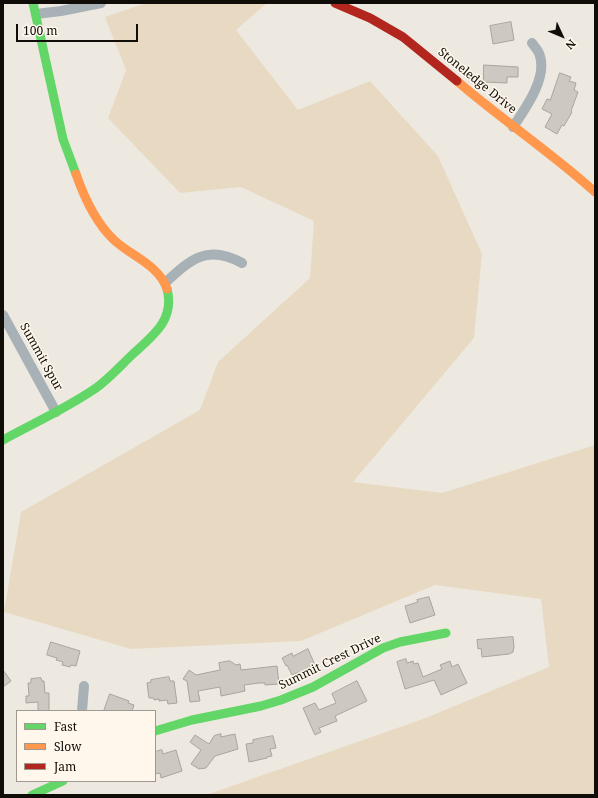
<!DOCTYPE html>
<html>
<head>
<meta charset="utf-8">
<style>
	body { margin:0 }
	#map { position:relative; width:598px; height:798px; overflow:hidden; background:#ede9e1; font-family:"Noto Serif",serif }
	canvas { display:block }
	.frame { position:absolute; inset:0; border:4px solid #100d08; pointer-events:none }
	.legend { position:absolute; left:16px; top:710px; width:140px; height:72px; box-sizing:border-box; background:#fff7ec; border:1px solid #9f9991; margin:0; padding:5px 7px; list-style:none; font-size:12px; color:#100d08 }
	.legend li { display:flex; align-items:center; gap:8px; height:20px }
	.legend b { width:20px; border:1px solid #9f9991 }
	.north { position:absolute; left:542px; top:16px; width:40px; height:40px; -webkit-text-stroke:3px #fff7ec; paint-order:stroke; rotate:134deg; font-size:11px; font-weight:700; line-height:16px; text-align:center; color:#100d08 }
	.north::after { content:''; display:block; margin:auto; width:14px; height:18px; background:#100d08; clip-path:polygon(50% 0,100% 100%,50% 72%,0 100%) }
	.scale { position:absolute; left:16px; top:24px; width:122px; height:18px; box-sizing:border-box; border:2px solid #100d08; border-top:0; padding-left:5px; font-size:12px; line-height:14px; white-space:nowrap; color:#100d08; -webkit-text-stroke:3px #fff7ec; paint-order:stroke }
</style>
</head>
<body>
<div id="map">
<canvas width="598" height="798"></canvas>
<div class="frame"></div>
<ul class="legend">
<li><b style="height:5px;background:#63d668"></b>Fast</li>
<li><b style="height:5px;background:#ff974d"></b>Slow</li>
<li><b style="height:5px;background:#b3261e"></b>Jam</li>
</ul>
<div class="north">N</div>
<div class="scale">100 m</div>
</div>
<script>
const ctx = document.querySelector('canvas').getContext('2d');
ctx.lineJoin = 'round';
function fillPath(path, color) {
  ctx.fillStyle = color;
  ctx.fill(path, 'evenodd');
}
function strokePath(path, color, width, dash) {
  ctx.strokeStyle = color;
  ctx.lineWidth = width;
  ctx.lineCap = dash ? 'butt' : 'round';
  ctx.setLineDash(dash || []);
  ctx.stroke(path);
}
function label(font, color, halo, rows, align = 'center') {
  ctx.font = font + ' "Noto Serif",serif';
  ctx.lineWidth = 3;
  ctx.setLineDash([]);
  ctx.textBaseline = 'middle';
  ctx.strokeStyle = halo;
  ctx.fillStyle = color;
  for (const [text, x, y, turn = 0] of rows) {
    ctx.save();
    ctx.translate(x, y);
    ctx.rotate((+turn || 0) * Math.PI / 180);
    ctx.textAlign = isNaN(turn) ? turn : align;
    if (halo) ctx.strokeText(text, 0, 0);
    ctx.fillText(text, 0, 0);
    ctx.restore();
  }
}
const green = new Path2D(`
	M146 3H267L236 30 298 110 370 81 438 156 482 254 474 338 353 482 442 493 595 445V795H206L423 719 549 667 541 599 435 585 301 641 131 649 4 612 21 512 200 410 218 362 310 278 314 221 241 187 180 193 108 118 126 70 105 17Z`);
const building = new Path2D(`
	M511 22 514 40 493 44 490 26Z
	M484 65 518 67V77H507V83L484 82Z
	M560 73 571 77 569 81 576 83 574 90 578 92 571 111 572 112 564 126 562 125 557 134 545 127 552 114 542 109 547 99 550 100Z
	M429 597 435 615 410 623 405 606 418 602 417 600Z
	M513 637 514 647 513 652 509 654 482 657 481 648 478 649 477 640Z
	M51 642 80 651 76 666 71 665 70 667 62 665 63 662 56 660 57 658 47 655Z
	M308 649 315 665 300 673 299 672 292 675 287 665 286 666 282 658 292 653 293 656Z
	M406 659 407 663 413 661 414 664 418 663 423 677 442 669 440 665 450 661 452 667 458 664 467 683 441 695 434 680 405 689 397 662Z
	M230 661 236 665 240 664 241 670 277 666 279 684 265 685V683H259L244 685 245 691 221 696 220 687 198 691 200 701 190 702 187 681 183 679 189 670 196 675 220 670 219 663Z
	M3 670 11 681 3 687Z
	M169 677 170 681H174L177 703 168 704 167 700 159 701V699L154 700V698H149L147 683 151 682V680Z
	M41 678 42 681H44L45 693H49V711H38V702L26 703V696H29L28 683H31V679Z
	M357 681 367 701 335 716 337 721 319 728 321 732 315 735 303 708 315 703 319 710 336 703 332 694Z
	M110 694 129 701 128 703 134 705 132 711H104Z
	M221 734V737L235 734 238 749 215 756 206 768 199 769 191 764 201 750 190 742 195 735 209 744 214 736Z
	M273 736 276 748 270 749 272 756 267 757V758L249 762 246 744 253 743V740Z
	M162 750 163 754 176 750 182 771 161 778 160 773 155 774V752Z`);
const street = new Path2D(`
	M36 14 61 11 101 3
	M513 127C525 109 547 79 540 56 539 51 535 47 532 43
	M165 283C191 259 207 244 242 263
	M3 315 56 412
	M82 711 84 686`);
const fast = new Path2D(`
	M33 3 63 139 76 174
	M3 440C34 423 67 408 96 388 110 378 122 364 134 353 154 335 175 319 167 289
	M155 731 192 720 261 706 281 700 313 687 383 648 400 642 446 633
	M32 795 63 781`);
const slow = new Path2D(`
	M457 81C502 120 551 152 595 192
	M76 174C84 197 96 223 114 240 131 256 159 265 167 289`);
const jam = new Path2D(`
	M335 3 370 18 403 37 457 81`);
const streetNames = [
	["Stoneledge Drive",477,81,39],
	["Summit Spur",41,357,61],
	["Summit Crest Drive",330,662,-26]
];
fillPath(green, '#e8dac2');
fillPath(building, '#cdc9c2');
strokePath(building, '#a8a49e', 1);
strokePath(street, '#a7b1b6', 10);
strokePath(fast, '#63d668', 9);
strokePath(slow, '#ff974d', 9);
strokePath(jam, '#b3261e', 9);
label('12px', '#100d08', '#fff7ec', streetNames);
</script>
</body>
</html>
